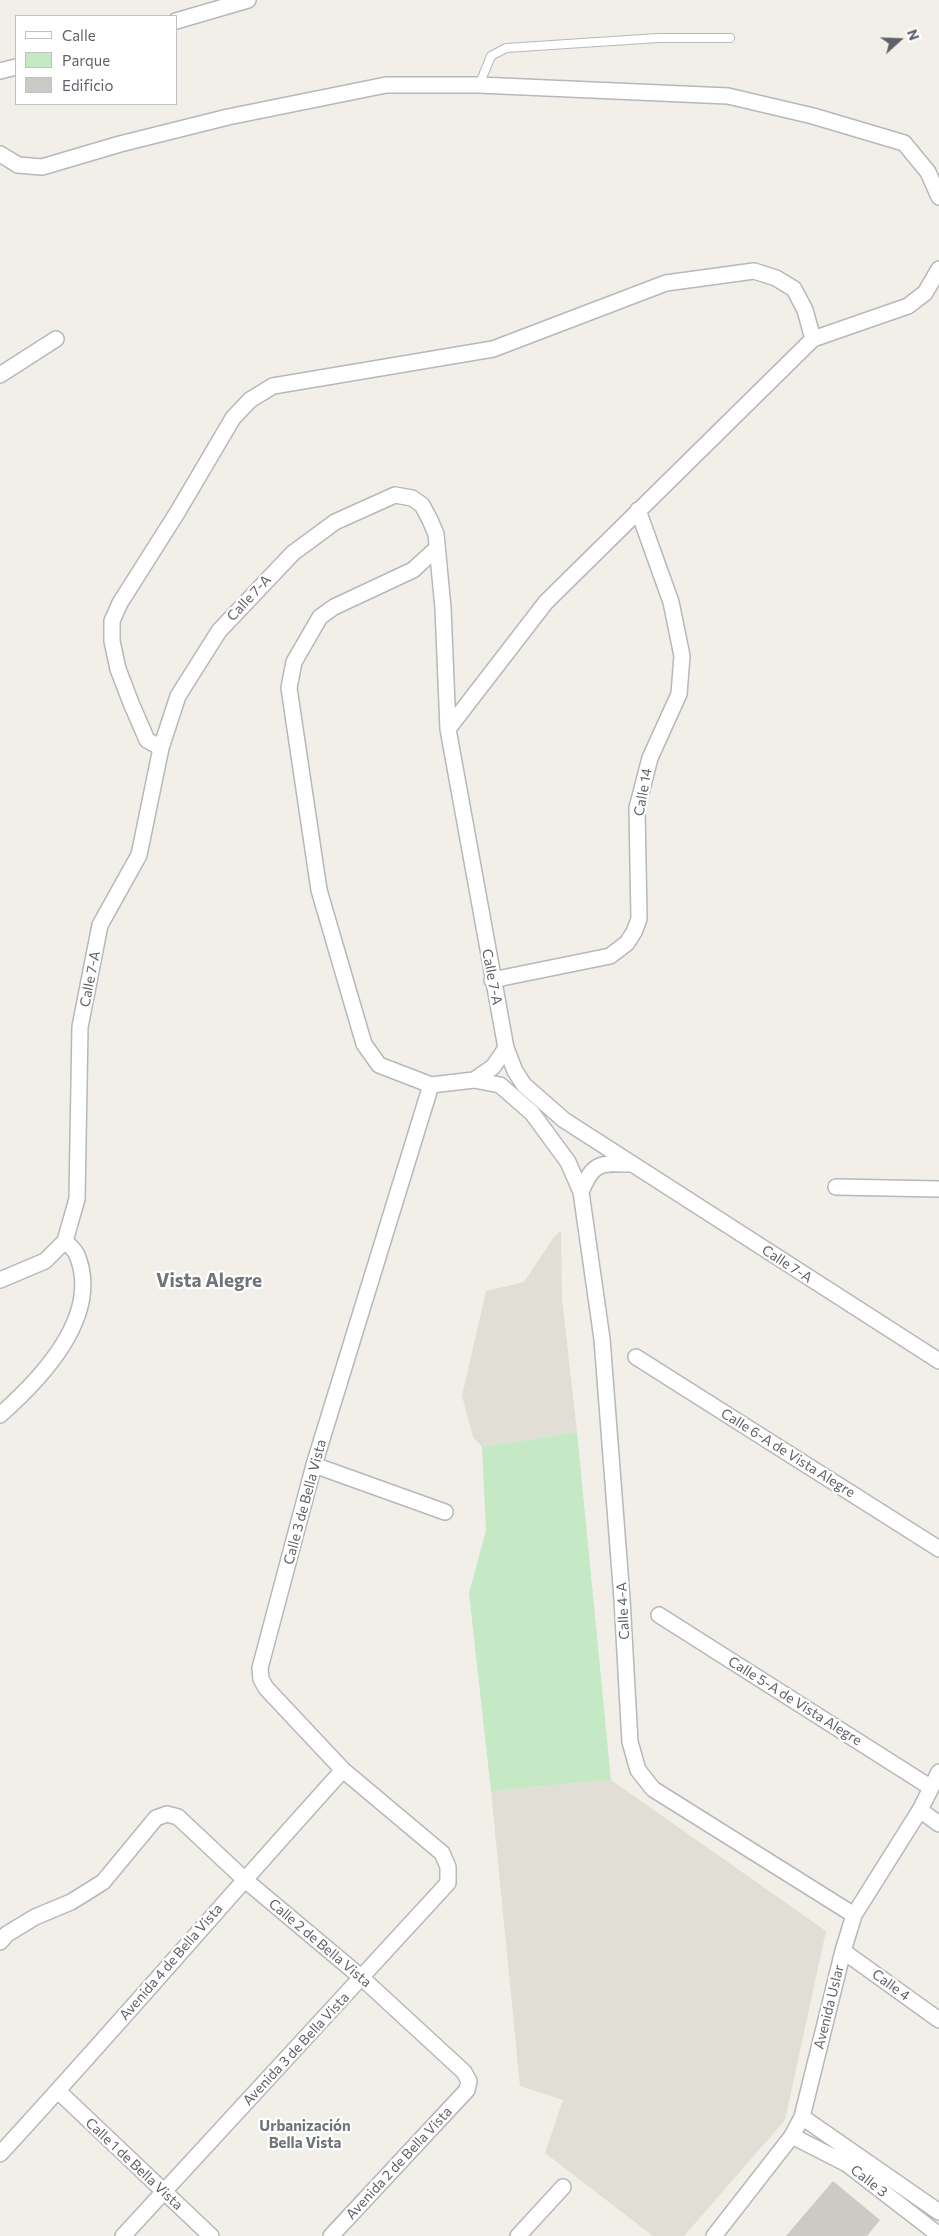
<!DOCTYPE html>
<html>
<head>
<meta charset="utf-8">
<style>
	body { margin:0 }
	#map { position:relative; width:939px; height:2236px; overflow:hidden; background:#f1efe8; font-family:Commissioner,sans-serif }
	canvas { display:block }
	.legend { position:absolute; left:15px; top:15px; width:162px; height:90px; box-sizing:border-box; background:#fff; border:1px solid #bfc1c3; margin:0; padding:6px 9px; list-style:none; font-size:15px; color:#5f6368 }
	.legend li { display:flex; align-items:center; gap:10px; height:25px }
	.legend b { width:25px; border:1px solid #bfc1c3 }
	.north { position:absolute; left:874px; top:15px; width:50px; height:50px; -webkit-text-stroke:4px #fff; paint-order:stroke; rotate:70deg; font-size:14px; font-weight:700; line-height:20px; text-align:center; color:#5f6368 }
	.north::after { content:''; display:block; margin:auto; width:18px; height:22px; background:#5f6368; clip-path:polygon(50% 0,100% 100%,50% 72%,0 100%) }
</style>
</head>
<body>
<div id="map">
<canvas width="939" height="2236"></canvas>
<ul class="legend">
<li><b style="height:6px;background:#fff"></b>Calle</li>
<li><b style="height:14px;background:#c5e8c5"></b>Parque</li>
<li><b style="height:14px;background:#cccac5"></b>Edificio</li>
</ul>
<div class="north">N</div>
</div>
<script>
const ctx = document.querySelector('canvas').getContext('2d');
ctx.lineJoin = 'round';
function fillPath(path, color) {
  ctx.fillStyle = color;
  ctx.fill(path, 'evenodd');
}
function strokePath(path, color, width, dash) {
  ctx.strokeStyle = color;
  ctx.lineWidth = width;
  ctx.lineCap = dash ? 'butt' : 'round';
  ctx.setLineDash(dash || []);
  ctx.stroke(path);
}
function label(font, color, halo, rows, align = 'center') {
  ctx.font = font + ' Commissioner,sans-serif';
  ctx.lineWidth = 4.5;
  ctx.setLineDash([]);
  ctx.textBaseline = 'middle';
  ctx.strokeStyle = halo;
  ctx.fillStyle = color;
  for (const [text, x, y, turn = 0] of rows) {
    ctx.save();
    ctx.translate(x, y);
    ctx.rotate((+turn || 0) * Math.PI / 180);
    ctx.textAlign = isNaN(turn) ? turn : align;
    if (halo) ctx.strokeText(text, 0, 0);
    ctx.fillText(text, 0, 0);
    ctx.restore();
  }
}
const education = new Path2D(`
	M561 1231 562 1298 577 1432 482 1447 473 1437 462 1396 486 1291 524 1282 554 1237Z
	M611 1780 826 1931 785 2120 684 2236H653L545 2153 563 2100 520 2086 491 1791Z`);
const green = new Path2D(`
	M577 1432 611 1780 491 1791 469 1593 486 1531 482 1447Z`);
const building = new Path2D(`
	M833 2181 880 2220 867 2236H786Z`);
const service = new Path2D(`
	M479 85 491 56 506 48 658 38H730`);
const minor = new Path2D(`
	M176 21 248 0
	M0 71 16 67
	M0 154 18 165 42 167 120 144 228 117 386 85H479L728 96 813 116 904 143 928 172 939 197
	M813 339 908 306 925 293 939 269
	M0 375 56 339
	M437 548 413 570 334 607 320 617 294 662 289 688 319 890 364 1044 379 1065 431 1085 474 1080 493 1067 506 1048
	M161 748 147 740 131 703 118 669 112 641V621L120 603 177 513 233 418 250 400 273 386 493 349 666 283 754 271 776 278 794 289 805 310 813 339 546 602 448 729
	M492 980 610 956 627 943 634 932 639 919 637 808 650 758 679 694 682 656 671 602 638 510
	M474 1080 500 1085 532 1113 568 1162 581 1192 602 1339 622 1599 630 1742 638 1770 653 1789 854 1915
	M836 1187 939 1189
	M581 1192C593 1162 600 1163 631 1164
	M0 1280 45 1261 65 1241 77 1199 80 1027 100 925 139 855 161 748 178 696 219 631 293 553 335 522 395 495 412 498 422 505 430 520 436 534 443 608 448 729 506 1048 515 1071 524 1085 564 1120 939 1361
	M636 1357 939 1549
	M0 1415C41 1379 102 1316 77 1255 75 1250 69 1245 65 1241
	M314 1465 445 1512
	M659 1615 930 1787
	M920 1810 939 1824
	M0 1942 7 1934 35 1917 71 1902 103 1882 156 1818 167 1814 178 1817 244 1879 362 1978 464 2072 469 2081 467 2090 331 2236
	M843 1951 939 2020
	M58 2091 211 2236
	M802 2117 939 2212
	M792 2136 847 2164 939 2235
	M0 2154C116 2028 228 1897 343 1770
	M123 2236 448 1883V1867L442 1853 343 1770 266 1688 261 1679 260 1668 314 1465 431 1085
	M518 2236 563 2187
	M714 2236 792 2136 802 2117 843 1951 854 1915 920 1810 939 1772`);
const streetNames = [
	["Calle 7-A",249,598,-47],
	["Calle 14",643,792,-80],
	["Calle 7-A",492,977,79],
	["Calle 7-A",90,979,-79],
	["Calle 7-A",787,1264,33],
	["Calle 6-A de Vista Alegre",788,1453,32],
	["Calle 3 de Bella Vista",305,1502,-75],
	["Calle 4-A",623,1611,-93],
	["Calle 5-A de Vista Alegre",795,1701,32],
	["Calle 2 de Bella Vista",320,1943,40],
	["Avenida 4 de Bella Vista",171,1962,-49],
	["Calle 4",891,1985,36],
	["Avenida Uslar",829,2007,-76],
	["Avenida 3 de Bella Vista",296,2049,-47],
	["Avenida 2 de Bella Vista",399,2163,-47],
	["Calle 1 de Bella Vista",134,2164,43],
	["Calle 3",869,2181,38]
];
const neighbourhoodNames = [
	["Urbanización",305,2126],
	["Bella Vista",305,2143]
];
const districtNames = [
	["Vista Alegre",209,1281]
];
fillPath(education, '#e1ded6');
fillPath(green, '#c5e8c5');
fillPath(building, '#cccac5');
strokePath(service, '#b5b8bc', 10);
strokePath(minor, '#b5b8bc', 18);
strokePath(service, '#fff', 8);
strokePath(minor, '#fff', 15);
label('14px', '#5f6368', '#fff', streetNames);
label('bold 15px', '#70757a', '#fff', neighbourhoodNames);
label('bold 19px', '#70757a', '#fff', districtNames);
</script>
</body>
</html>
